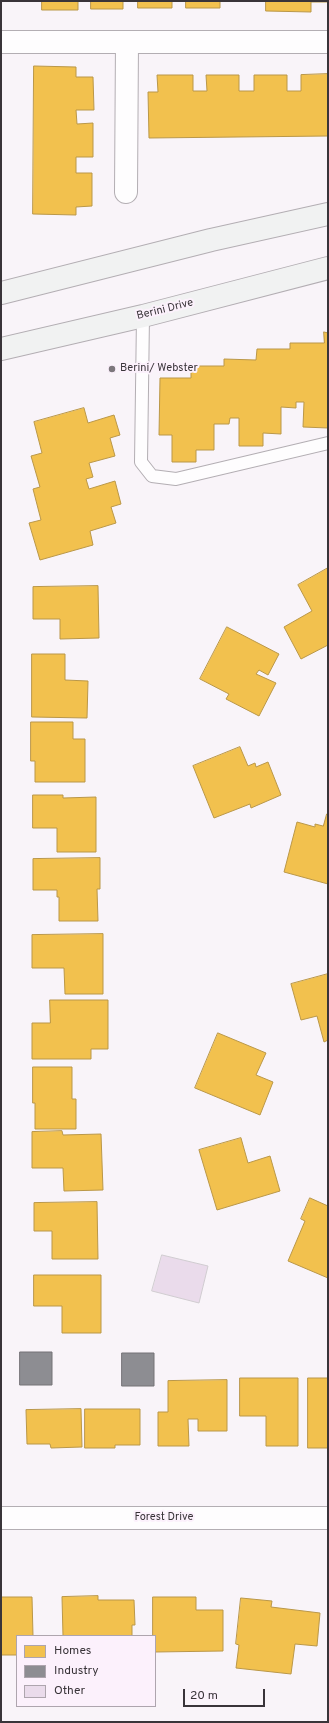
<!DOCTYPE html>
<html>
<head>
<meta charset="utf-8">
<style>
	body { margin:0 }
	#map { position:relative; width:329px; height:1723px; overflow:hidden; background:#f9f4f9; font-family:Overpass,sans-serif }
	canvas { display:block }
	.frame { position:absolute; inset:0; border:2px solid #393439; pointer-events:none }
	.legend { position:absolute; left:16px; top:1635px; width:140px; height:72px; box-sizing:border-box; background:#fcf1fc; border:1px solid #aea5ae; margin:0; padding:5px 7px; list-style:none; font-size:12px; color:#393439 }
	.legend li { display:flex; align-items:center; gap:8px; height:20px }
	.legend b { width:20px; border:1px solid #aea5ae }
	.scale { position:absolute; left:183px; top:1689px; width:82px; height:18px; box-sizing:border-box; border:2px solid #393439; border-top:0; padding-left:5px; font-size:12px; line-height:14px; white-space:nowrap; color:#393439; -webkit-text-stroke:3px #fcf1fc; paint-order:stroke }
</style>
</head>
<body>
<div id="map">
<canvas width="329" height="1723"></canvas>
<div class="frame"></div>
<ul class="legend">
<li><b style="height:11px;background:#f2c14e"></b>Homes</li>
<li><b style="height:11px;background:#8d8d92"></b>Industry</li>
<li><b style="height:11px;background:#eadbeb"></b>Other</li>
</ul>
<div class="scale">20 m</div>
</div>
<script>
const ctx = document.querySelector('canvas').getContext('2d');
ctx.lineJoin = 'round';
function fillPath(path, color) {
  ctx.fillStyle = color;
  ctx.fill(path, 'evenodd');
}
function strokePath(path, color, width, dash) {
  ctx.strokeStyle = color;
  ctx.lineWidth = width;
  ctx.lineCap = dash ? 'butt' : 'round';
  ctx.setLineDash(dash || []);
  ctx.stroke(path);
}
function label(font, color, halo, rows, align = 'center') {
  ctx.font = font + ' Overpass,sans-serif';
  ctx.lineWidth = 4;
  ctx.setLineDash([]);
  ctx.textBaseline = 'middle';
  ctx.strokeStyle = halo;
  ctx.fillStyle = color;
  for (const [text, x, y, turn = 0] of rows) {
    ctx.save();
    ctx.translate(x, y);
    ctx.rotate((+turn || 0) * Math.PI / 180);
    ctx.textAlign = isNaN(turn) ? turn : align;
    if (halo) ctx.strokeText(text, 0, 0);
    ctx.fillText(text, 0, 0);
    ctx.restore();
  }
}
const homes = new Path2D(`
	M42 1H78V10H42Z
	M91 1H123V9H91Z
	M138 1H172V8H138Z
	M186 1H220V8H186Z
	M266 1H328V2H311V12L266 11Z
	M34 66 76 67V77H93L94 110H76L77 124 93 123V157H76V173H92V206L76 207V215L33 214Z
	M328 74V136L149 138 148 92H158L157 75H193V91H207L206 75H239V91H254V75H287V91H301V75Z
	M324 332 328 333V428L303 427 304 402H296V408L281 407V434L263 433V446H239V418H230L229 424H214V450H196V462H172V435H159L160 378H191V366H224V359L256 360 257 349H290V343H324Z
	M84 408 88 423 114 415 120 435 110 438 115 456 89 463 93 477 86 479 89 489 115 481 121 504 111 507 116 523 90 531 93 545 40 560 29 523 41 520 33 489 40 487 31 456 42 453 34 422Z
	M328 568V645L301 659 284 627 312 611 298 585Z
	M98 586 99 638 60 639V619H33V587Z
	M227 627 279 654 268 675 259 670 256 674 276 683 259 716 226 699 229 694 200 679Z
	M32 654H65V680L88 681 87 718 32 717Z
	M31 722H73V739H85V782H35V761H31Z
	M240 747 248 766 255 763 256 767 268 762 281 795 251 808 250 804 214 818 193 766Z
	M33 795H63V798L96 797V852H57V828H33Z
	M327 814H328V884L284 872 297 822 315 827V824L323 826Z
	M100 858V889H97L98 921H59V897H57V890H33V859Z
	M103 934V994H65L64 968H32V935Z
	M328 974V1040L324 1042 317 1016 301 1020 291 984Z
	M50 1000H108V1049H91V1059H32V1023H50Z
	M218 1033 266 1053 256 1075 273 1082 260 1115 195 1088Z
	M33 1067H72V1099H76V1129H35V1103H33Z
	M62 1131 63 1135 101 1134 103 1190 64 1191 63 1168H32V1132Z
	M241 1138 248 1163 270 1156 280 1191 217 1210 199 1150Z
	M310 1198 328 1206V1278L288 1261 305 1221 301 1219Z
	M97 1202 98 1259H52V1231H34V1203Z
	M34 1275H101V1333H62V1306H34Z
	M240 1378H298V1446H266V1416H240Z
	M308 1378H328V1448H308Z
	M227 1380V1431H198V1419H188L189 1446H158V1412H168V1381Z
	M81 1409 82 1447 51 1448 50 1444H27L26 1410Z
	M85 1409H140V1445H115V1448H85Z
	M98 1596V1600H134L135 1625H132V1636H63L62 1597Z
	M1 1597H32L33 1636H17V1655H1Z
	M153 1597H196V1610H223V1651L155 1652V1636H153Z
	M241 1598 272 1601 271 1607 320 1613 317 1646 295 1644 291 1674 236 1668 239 1645 236 1644Z`);
const industry = new Path2D(`
	M20 1352H52V1385H20Z
	M122 1353H154V1386H122Z`);
const building = new Path2D(`
	M162 1255 208 1266 199 1303 152 1291Z`);
const lane = new Path2D(`
	M143 316 141 462 152 476 176 479 328 443`);
const street = new Path2D(`
	M1 42H328
	M126 192 127 42
	M1 1518H328`);
const secondary = new Path2D(`
	M1 293 211 240 328 214
	M1 349 143 316 328 268`);
const markers = [
	[112,369,4,"#7c777c"]
];
const streetNames = [
	["Berini Drive",165,310,-14],
	["Forest Drive",164,1518]
];
const poiNames = [
	["Berini/ Webster",120,369]
];
fillPath(homes, '#f2c14e');
strokePath(homes, '#ba9748', 1);
fillPath(industry, '#8d8d92');
strokePath(industry, '#747277', 1);
fillPath(building, '#eadbeb');
strokePath(building, '#d0ccd0', 1);
strokePath(lane, '#b3aeb3', 14);
strokePath(street, '#b3aeb3', 24);
strokePath(secondary, '#b3aeb3', 24);
strokePath(lane, '#fefdfe', 12);
strokePath(street, '#fefdfe', 22);
strokePath(secondary, '#f1f2f2', 22);
for (const [x, y, r, color] of markers) {
  const dot = new Path2D();
  dot.arc(x, y, r, 0, 2 * Math.PI);
  ctx.fillStyle = color;
  ctx.fill(dot);
  strokePath(dot, '#fcf1fc', 1.5);
}
label('11px', '#393439', '#fcf1fc', streetNames);
label('11px', '#393439', '#fcf1fc', poiNames, 'left');
</script>
</body>
</html>
